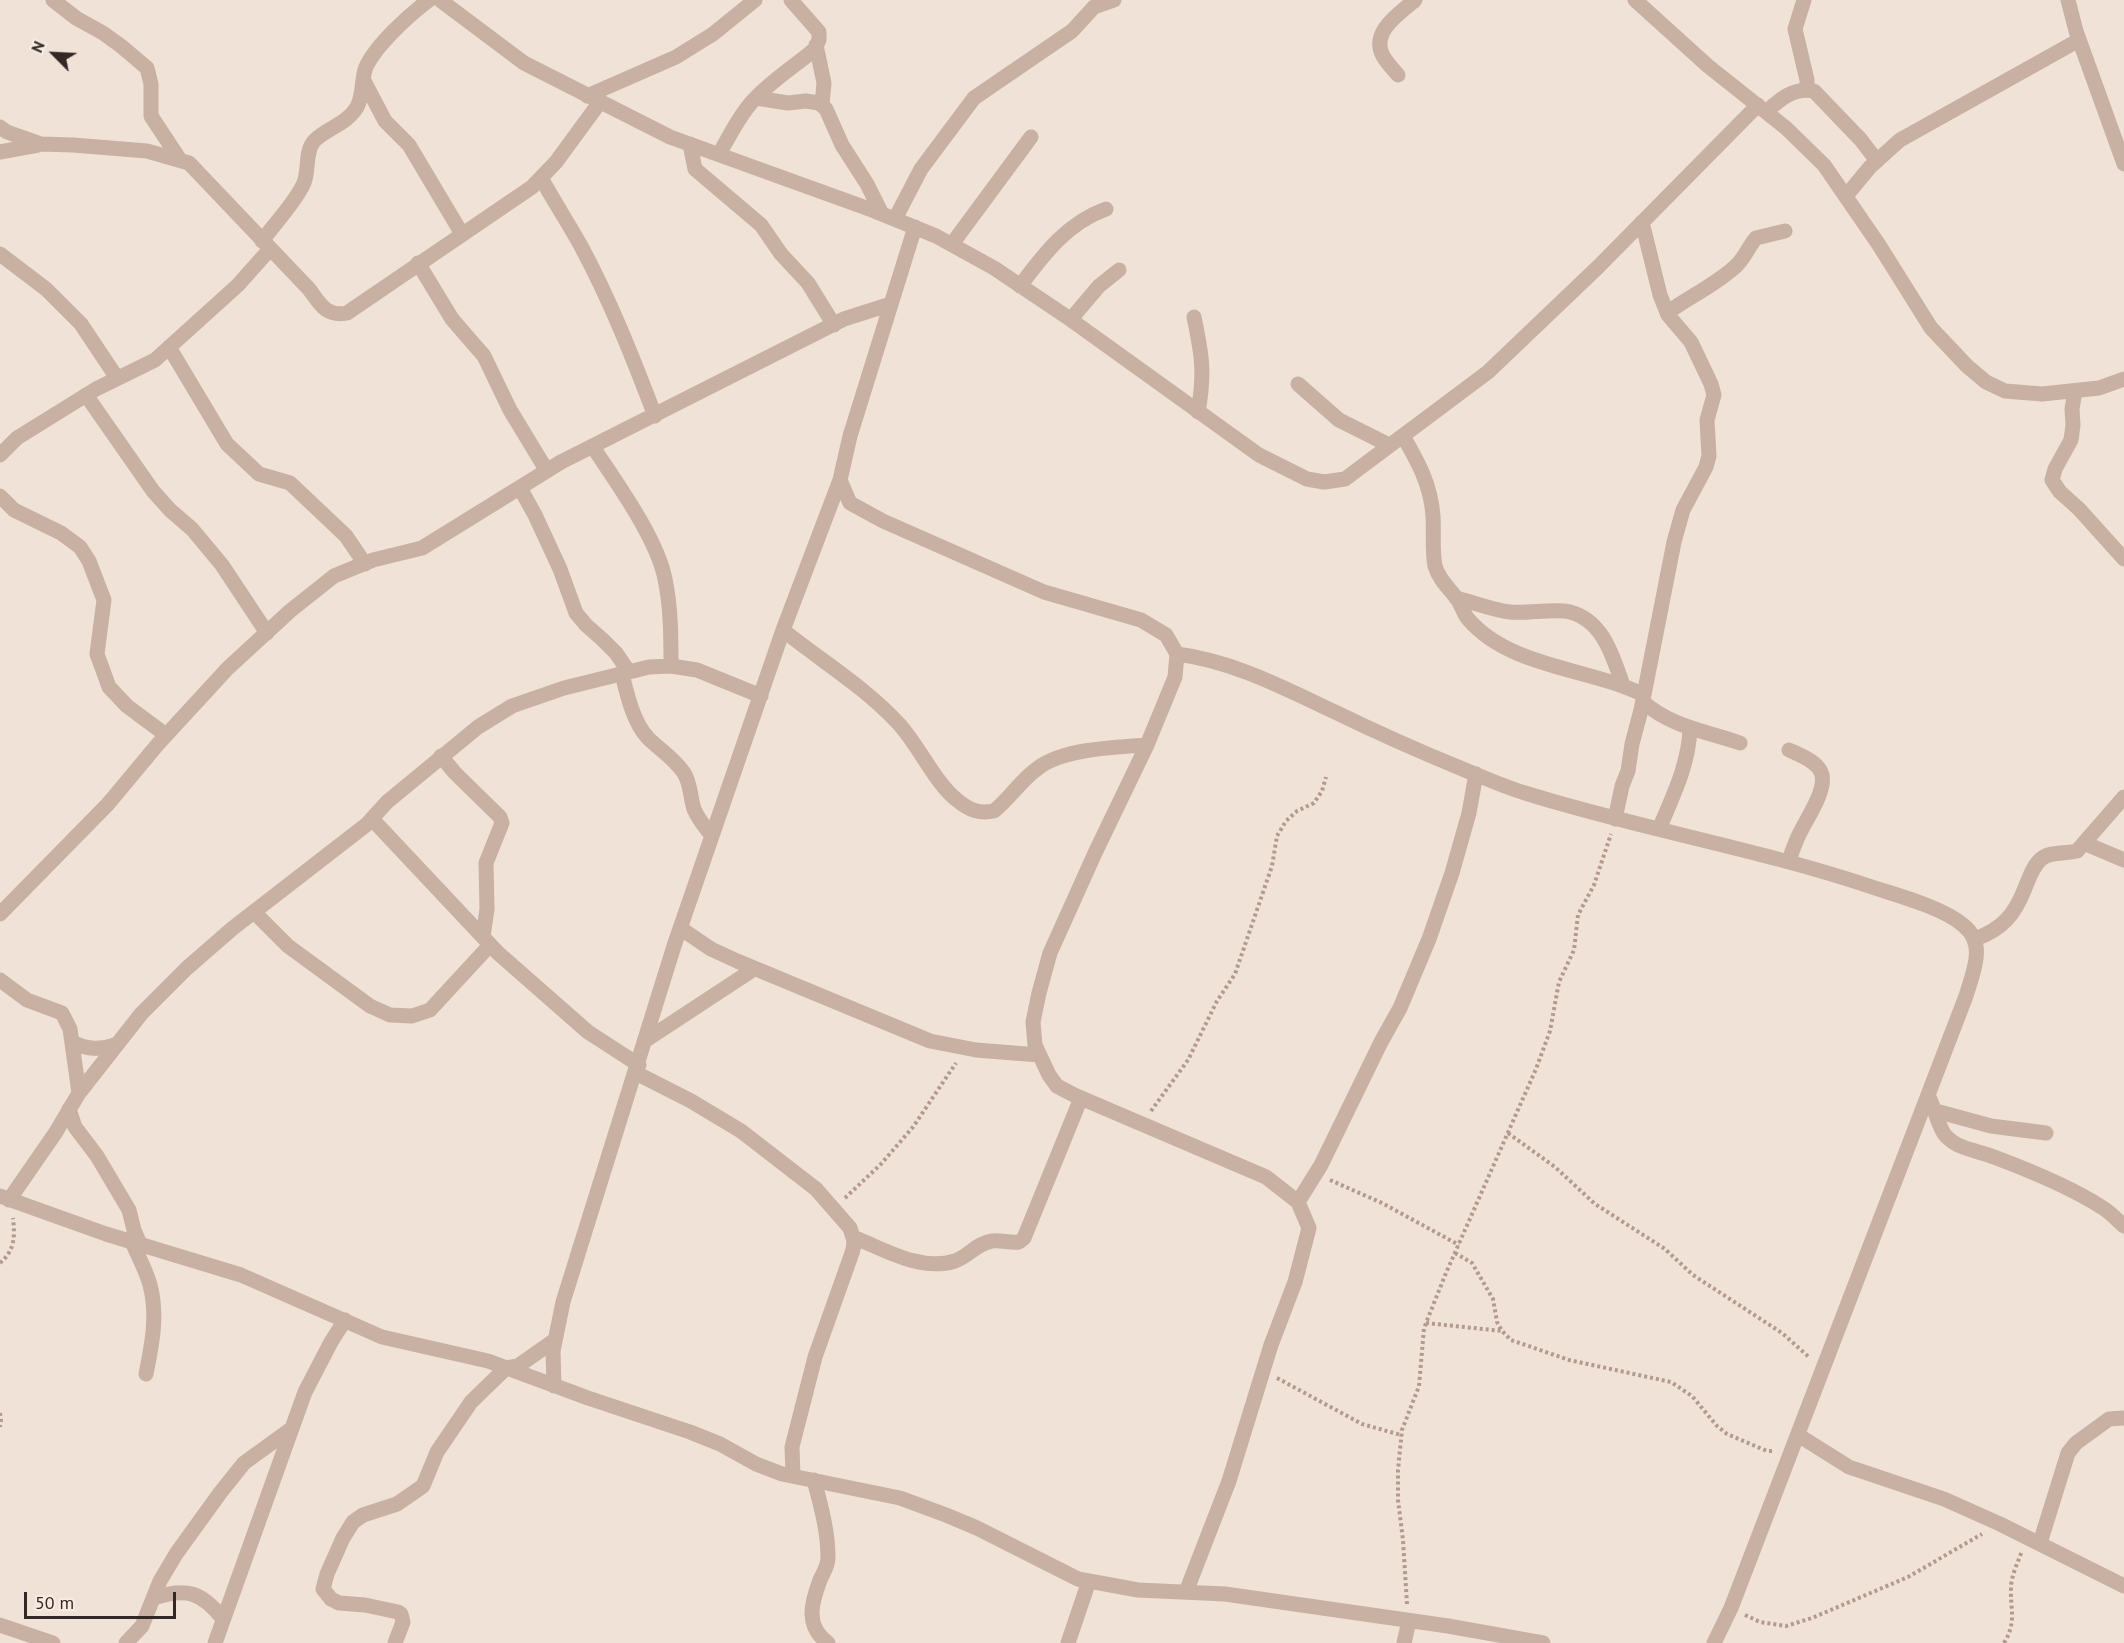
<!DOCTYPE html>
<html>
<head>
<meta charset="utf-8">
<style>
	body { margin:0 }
	#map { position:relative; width:2124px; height:1643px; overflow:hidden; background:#f0e2d7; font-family:"PT Sans",sans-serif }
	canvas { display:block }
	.north { position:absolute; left:24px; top:24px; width:60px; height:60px; -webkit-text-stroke:4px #f8ece2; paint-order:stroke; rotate:294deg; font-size:16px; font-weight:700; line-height:24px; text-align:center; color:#332825 }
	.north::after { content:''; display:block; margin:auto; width:21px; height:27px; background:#332825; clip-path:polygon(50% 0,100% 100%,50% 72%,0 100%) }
	.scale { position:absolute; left:24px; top:1592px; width:152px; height:27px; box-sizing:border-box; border:3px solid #332825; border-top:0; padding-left:8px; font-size:18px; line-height:21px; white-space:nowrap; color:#332825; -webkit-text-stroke:4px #f8ece2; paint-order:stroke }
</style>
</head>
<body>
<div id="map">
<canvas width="2124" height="1643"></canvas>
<div class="north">N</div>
<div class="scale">50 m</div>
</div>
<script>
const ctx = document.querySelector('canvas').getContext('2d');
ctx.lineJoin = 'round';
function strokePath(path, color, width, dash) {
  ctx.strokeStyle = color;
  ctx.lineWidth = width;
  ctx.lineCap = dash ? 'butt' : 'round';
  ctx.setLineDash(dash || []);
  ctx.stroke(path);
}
const path = new Path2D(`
	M1151 1111 1188 1060 1217 1001 1235 974 1272 866 1277 836 1286 821 1297 811 1314 803 1322 791 1326 777
	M1508 1133 1555 1167 1595 1204 1665 1249 1693 1275 1782 1333 1809 1357
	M1330 1180 1382 1203 1459 1245
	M845 1198 881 1164 913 1127 956 1063
	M1455 1253 1472 1263 1493 1299 1497 1322 1502 1331 1511 1340 1569 1360 1671 1382 1692 1396 1717 1426 1727 1434 1767 1451H1774
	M0 1263C15 1250 15 1237 13 1218
	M1426 1323 1502 1331
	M1277 1378 1362 1424 1401 1435
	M0 1413 1 1420 0 1427
	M1407 1604 1403 1540 1398 1500V1470L1402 1430 1419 1386 1424 1328 1446 1273 1536 1069 1550 1031 1559 982 1574 950 1578 915 1594 885 1611 834
	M1745 1615 1760 1622 1786 1626 1812 1618 1908 1577 1982 1534
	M2004 1643C2017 1622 2010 1609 2011 1588 2011 1576 2018 1562 2022 1551`);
const minor = new Path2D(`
	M53 0 76 18 103 33 121 46 147 68 151 84V116L180 160
	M440 0 524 63 670 137 872 210 936 236 994 268 1067 317 1259 455 1307 479 1324 482 1345 479 1488 372 1598 267 1758 105
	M1635 0 1708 66 1786 128 1824 165 1879 245 1931 328 1967 366 1986 382 2005 391 2042 394 2099 388 2124 379
	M1804 0 1795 29 1807 80V90
	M2068 0 2076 31 2124 164
	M816 45 824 83 822 105
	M1398 75C1393 69 1387 63 1383 56 1370 32 1399 14 1415 0
	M364 81 385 121 409 145 462 234
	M587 96 676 57 713 34 755 0
	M756 98 788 103 806 101 819 103 826 109 842 145 867 184 882 214
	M1766 112C1780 99 1794 87 1814 91L1861 140 1877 161
	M0 127 7 132 41 144 73 145 147 151 189 163 309 289C320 304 326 317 347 313L532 187 556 162 600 102
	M690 144 695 169 761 225 781 254 808 283 834 325
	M0 152 38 145
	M719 154C729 137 738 118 751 103 769 82 794 67 815 49L819 40V32L791 0
	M541 178C554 201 568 223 581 246 610 300 633 358 655 416
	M1846 196 1870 167 1900 140 2079 40
	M895 219 921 169 974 98 1072 31 1094 7 1114 0
	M915 227 850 436 840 480 850 503 883 521 1044 592 1141 620 1166 635 1177 654 1175 677 1147 745 1095 853 1050 953 1039 993 1033 1022 1035 1045 1049 1075 1057 1086 1074 1095 1266 1177 1298 1202 1309 1228 1295 1282 1271 1345 1229 1481 1186 1592
	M262 241C275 223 293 205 303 185 310 172 304 153 314 141 327 128 347 124 357 107 364 94 361 79 366 67 376 45 409 15 429 0
	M952 244 1031 137
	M0 254 46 289 81 324 117 378
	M418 263 452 319 484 356 510 410 547 471
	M1020 286C1044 254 1067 223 1106 209
	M1667 313C1690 296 1716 285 1737 265 1745 257 1749 246 1756 238L1785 231
	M1194 317C1202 355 1205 373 1198 412
	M1071 319 1099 286 1119 270
	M169 347 227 444 259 474 290 483 346 536 365 564
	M1298 384 1339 420 1389 445
	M2075 391 2072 409 2073 425 2071 440 2055 469 2052 480 2060 492 2079 509 2124 559
	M86 395 153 491 170 510 192 529 222 565 267 633
	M1403 436C1418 462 1431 485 1433 516 1434 532 1432 551 1435 566 1439 580 1450 589 1458 600 1462 607 1464 615 1469 620 1511 668 1590 668 1644 695
	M593 447C616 482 657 538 665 579 671 608 671 637 671 666
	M0 455 17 438 96 389 155 360 238 285 270 249
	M520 488 535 515 560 569 576 613 586 625 603 640 616 653 629 672
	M0 496 14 510 61 533 80 547 89 561 104 600 97 654 109 687 127 706 166 735
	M1456 598C1473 602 1492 610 1510 612 1528 614 1554 608 1570 612 1604 621 1613 658 1623 685
	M783 630C820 660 866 688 898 723 918 744 935 783 957 800 969 810 979 814 994 811 1010 798 1021 780 1038 768 1063 749 1115 747 1147 745
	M1177 654C1233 661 1284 688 1335 712 1378 733 1421 752 1465 770 1485 778 1505 787 1525 793 1640 829 1760 849 1875 888 1900 896 1943 908 1963 925 1987 944 1973 972 1966 996L1731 1608 1714 1643
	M622 674C627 694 633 722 648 738 660 750 674 758 684 773 691 784 690 797 694 809 698 819 705 827 712 836
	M1643 702C1672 727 1705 731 1740 743
	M441 756 455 773 500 817 502 823 486 863 487 909 483 937
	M372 819 498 953 588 1032 639 1065
	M1615 819 1622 786 1628 771 1632 744 1641 710 1674 542 1683 510 1706 467 1709 456 1707 420 1714 395 1711 384 1691 342 1668 315 1660 295 1642 222
	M1659 829C1673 796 1689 764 1690 728
	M2084 843 2124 860
	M1789 861C1791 854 1794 846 1797 839 1804 822 1826 793 1822 775 1819 762 1800 755 1789 750
	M254 912 288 946 370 1006 390 1015 412 1016 430 1010 490 945
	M0 914 108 804 158 744 228 668 290 611 334 576 373 560 422 548 561 462 844 319 891 304
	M680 928 711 949 737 961 930 1041 976 1050 1039 1055
	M1975 939C2003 929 2015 914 2025 888 2029 878 2033 866 2041 859 2050 851 2066 854 2077 851L2124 797
	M0 980 27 1000 62 1013 70 1029 79 1093
	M646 1040 754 969
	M72 1042C88 1050 100 1050 117 1044
	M636 1073 691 1101 741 1131 816 1189 850 1228 854 1241 853 1250 815 1357 792 1447 793 1476
	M1928 1095C1934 1106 1940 1132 1947 1137 1958 1149 1979 1151 1994 1157 2026 1169 2074 1189 2103 1208 2111 1213 2117 1220 2124 1226
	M69 1109 75 1127 97 1156 129 1210 134 1230 140 1244
	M1936 1111 1991 1126 2046 1133
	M0 1196 106 1234 241 1275 382 1337 488 1361 588 1398 690 1432 720 1444 756 1464 782 1474 900 1498 946 1515 977 1528 1078 1579 1138 1590 1225 1594 1448 1626 1543 1643
	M9 1200 56 1132 79 1093 141 1014 187 968 233 928 366 825 387 802 478 727 512 706 564 688 649 667 671 666 697 670 761 696
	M1298 1202 1321 1165 1381 1042 1400 1008 1429 939 1452 873 1469 813 1476 774
	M853 1237C884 1249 920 1272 955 1261 969 1256 977 1243 992 1241 1001 1240 1010 1243 1019 1242L1024 1238 1081 1098
	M132 1242C138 1256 146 1270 150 1285 158 1315 152 1344 146 1374
	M554 1386 553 1351 563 1302 674 946 783 630 840 480
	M1798 1435 1849 1467 1944 1499 2000 1524 2124 1586
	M814 1480C821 1506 828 1531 828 1558 828 1566 823 1573 820 1580 811 1604 805 1626 828 1643
	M2040 1543 2068 1453 2076 1443 2109 1419 2124 1418
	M154 1598C186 1587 202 1592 223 1619
	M0 1625 53 1643
	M126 1643 142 1626 160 1581 176 1554 220 1493 244 1463 291 1429
	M215 1643 305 1392 331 1342 345 1320
	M395 1643 403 1622 401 1614 398 1612 365 1605 339 1603 331 1599 323 1589 327 1574 343 1538 353 1522 363 1515 397 1504 423 1486 437 1452 471 1402 506 1368 518 1366 555 1340
	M1068 1643 1089 1581
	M1404 1643 1409 1621`);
strokePath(path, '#b39a8d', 4, [3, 3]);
strokePath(minor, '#c8b0a3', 15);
</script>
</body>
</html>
